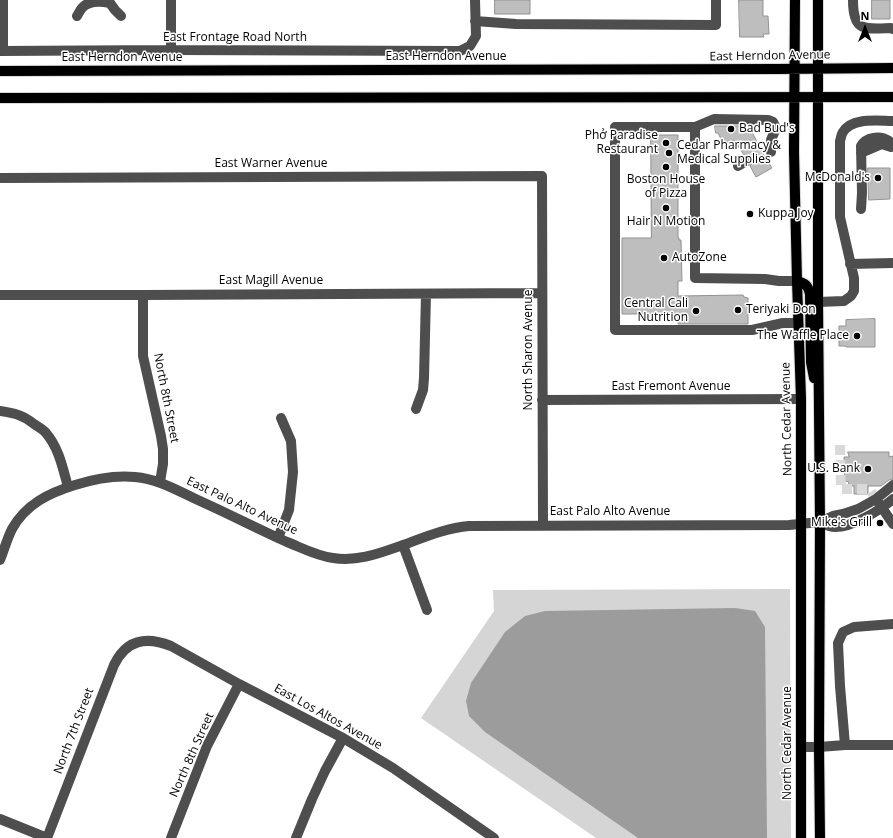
<!DOCTYPE html>
<html>
<head>
<meta charset="utf-8">
<style>
	body { margin:0 }
	#map { position:relative; width:893px; height:838px; overflow:hidden; background:#fff; font-family:"Open Sans",sans-serif }
	canvas { display:block }
	.north { position:absolute; left:845px; top:8px; width:40px; height:40px; -webkit-text-stroke:3px #fff; paint-order:stroke; rotate:0deg; font-size:11px; font-weight:700; line-height:16px; text-align:center; color:#000 }
	.north::after { content:''; display:block; margin:auto; width:14px; height:18px; background:#000; clip-path:polygon(50% 0,100% 100%,50% 72%,0 100%) }
</style>
</head>
<body>
<div id="map">
<canvas width="893" height="838"></canvas>
<div class="north">N</div>
</div>
<script>
const ctx = document.querySelector('canvas').getContext('2d');
ctx.lineJoin = 'round';
function fillPath(path, color) {
  ctx.fillStyle = color;
  ctx.fill(path, 'evenodd');
}
function strokePath(path, color, width, dash) {
  ctx.strokeStyle = color;
  ctx.lineWidth = width;
  ctx.lineCap = dash ? 'butt' : 'round';
  ctx.setLineDash(dash || []);
  ctx.stroke(path);
}
function label(font, color, halo, rows, align = 'center') {
  ctx.font = font + ' "Open Sans",sans-serif';
  ctx.lineWidth = 3;
  ctx.setLineDash([]);
  ctx.textBaseline = 'middle';
  ctx.strokeStyle = halo;
  ctx.fillStyle = color;
  for (const [text, x, y, turn = 0] of rows) {
    ctx.save();
    ctx.translate(x, y);
    ctx.rotate((+turn || 0) * Math.PI / 180);
    ctx.textAlign = isNaN(turn) ? turn : align;
    if (halo) ctx.strokeText(text, 0, 0);
    ctx.fillText(text, 0, 0);
    ctx.restore();
  }
}
const green = new Path2D(`
	M790 589 791 838H596L421 718 494 611 493 590Z`);
const water = new Path2D(`
	M735 608 755 611 765 627 767 838H638L485 732 469 716 466 701 471 683 505 632 525 616 545 611Z`);
const building = new Path2D(`
	M495 0H530V14H495Z
	M739 0H763V16H768L769 34H763L764 37H740Z
	M872 0H890V19H872Z
	M715 126H749L762 152 772 168 756 177 750 166 753 161 752 158 747 155H744L734 140 730 142 729 141 723 143 718 133H716Z
	M651 135H678V238H679V240H681L682 281H678V296L743 295 744 297 748 298V324H678V314H622V238H651Z
	M868 168H890V199L869 200Z
	M875 319V347H846V346H839V326H846V320Z
	M848 452H889V457L893 456V479L889 480 881 486H868V494H854V486H848L849 482 845 481 844 457H849Z`);
const minorTunnel = new Path2D(`
	M747 161 762 152
	M840 445 841 489H868L871 491 876 499`);
const minor = new Path2D(`
	M3 0V51
	M171 0V50
	M853 0C853 32 864 29 891 28L893 29
	M77 16C79 13 80 10 82 8 89 0 100 1 110 3L115 10 121 16
	M475 21 516 24 716 25V0
	M0 51 171 50 460 51 470 46 476 36 475 0
	M695 127 714 119 768 120 773 122 776 128 771 140V152
	M861 153 882 144 891 147
	M738 166 747 161
	M0 178 542 176 543 525
	M861 209 862 193 861 146C866 137 880 135 889 141 889 141 893 146 893 147
	M850 264 893 263
	M797 281H779L765 279 695 278V127H615V330H752L783 323H798
	M0 295H143L542 293
	M143 295V356L161 436 163 449V464L160 482
	M818 302 844 301 851 296 854 291V278L840 217V141C841 138 841 135 843 132 852 117 878 121 893 121
	M542 400 801 399
	M416 409 423 390 424 378 426 294
	M0 411C14 413 23 415 34 424 38 427 43 429 46 433 59 448 63 469 68 487
	M878 502 893 524
	M820 522C824 524 830 527 835 527 853 527 879 511 893 499
	M278 538 289 510 293 472 291 441 281 418
	M403 545C425 537 446 528 469 526L789 525 820 522 833 516 843 514 858 509 876 499 893 485
	M0 560C4 550 7 539 12 529 26 504 49 493 75 485 94 479 114 475 135 477 159 479 178 491 200 501 229 514 258 529 287 542 302 548 317 556 333 558 358 562 380 553 403 545L427 610
	M845 745 840 686 838 643 843 632 854 627 893 624
	M801 747H819L845 745H893
	M0 819 47 838
	M47 838 114 665C126 640 146 636 171 646L239 684 343 738 393 768 494 838
	M171 838 207 746 239 684
	M296 838 312 799 325 771 343 738`);
const major = new Path2D(`
	M795 0 794 152 797 281 801 399V838
	M818 0V302L820 522 819 747 820 838
	M0 71 776 69 893 68
	M0 98 893 97
	M797 281C805 283 808 285 810 294L811 362 814 378`);
const markers = [
	[731,129,4,"#000"],
	[666,143,4,"#000"],
	[669,153,4,"#000"],
	[666,167,4,"#000"],
	[878,178,4,"#000"],
	[666,208,4,"#000"],
	[750,214,4,"#000"],
	[664,258,4,"#000"],
	[738,310,4,"#000"],
	[696,311,4,"#000"],
	[857,336,4,"#000"],
	[868,469,4,"#000"],
	[880,523,4,"#000"]
];
const streetNames = [
	["East Frontage Road North",235,38],
	["East Herndon Avenue",770,56,-1],
	["East Herndon Avenue",446,57],
	["East Herndon Avenue",122,58],
	["East Warner Avenue",271,164],
	["East Magill Avenue",271,281],
	["North Sharon Avenue",529,350,-90],
	["East Fremont Avenue",671,387],
	["North 8th Street",166,398,79],
	["North Cedar Avenue",787,419,-91],
	["East Palo Alto Avenue",242,506,25],
	["East Palo Alto Avenue",610,512],
	["East Los Altos Avenue",328,717,29],
	["North 7th Street",74,731,-69],
	["North Cedar Avenue",788,743,-90],
	["North 8th Street",192,755,-66]
];
const poiNames = [
	["Bad Bud's",739,129,"left"],
	["Phở Paradise",658,136],
	["Restaurant",658,150],
	["Cedar Pharmacy &",677,146,"left"],
	["Medical Supplies",677,160,"left"],
	["McDonald's",870,178],
	["Boston House",666,180,"center"],
	["of Pizza",666,194,"center"],
	["Kuppa Joy",758,214,"left"],
	["Hair N Motion",666,222,"center"],
	["AutoZone",672,258,"left"],
	["Central Cali",688,304],
	["Nutrition",688,318],
	["Teriyaki Don",746,310,"left"],
	["The Waffle Place",849,336],
	["U.S. Bank",860,469],
	["Mike's Grill",872,523]
];
fillPath(green, '#d5d5d5');
fillPath(water, '#9c9c9c');
fillPath(building, '#bebebe');
strokePath(building, '#929292', 1);
strokePath(minorTunnel, '#d9d9d9', 10, [10, 5]);
strokePath(major, '#dbdbdb', 12);
strokePath(minor, '#4e4e4e', 10);
strokePath(major, '#000', 10);
for (const [x, y, r, color] of markers) {
  const dot = new Path2D();
  dot.arc(x, y, r, 0, 2 * Math.PI);
  ctx.fillStyle = color;
  ctx.fill(dot);
  strokePath(dot, '#fff', 1.5);
}
label('12px', '#000', '#fff', streetNames);
label('12px', '#000', '#fff', poiNames, 'right');
</script>
</body>
</html>
